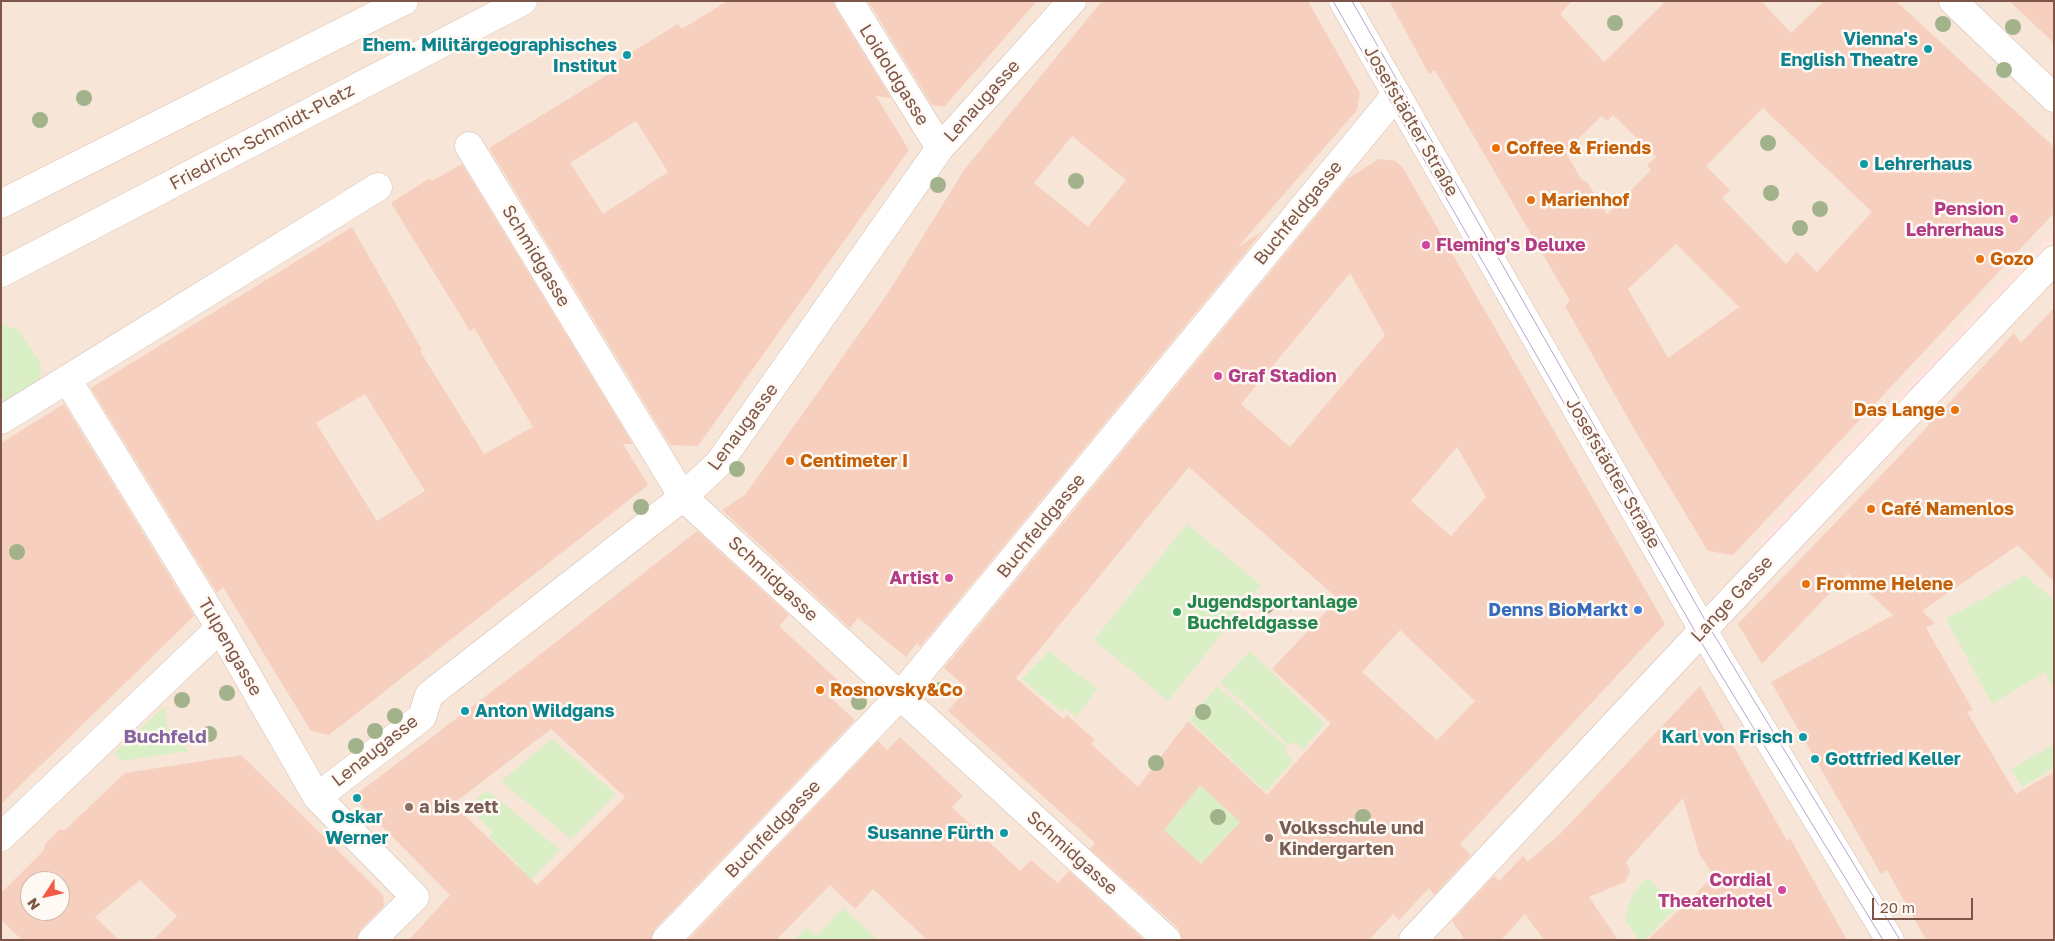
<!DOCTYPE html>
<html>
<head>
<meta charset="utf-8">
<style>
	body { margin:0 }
	#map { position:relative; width:2055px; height:941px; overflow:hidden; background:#fef4ea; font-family:"Golos Text",sans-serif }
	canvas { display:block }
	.frame { position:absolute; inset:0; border:2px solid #7d5649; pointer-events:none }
	.north { position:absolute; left:20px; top:871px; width:50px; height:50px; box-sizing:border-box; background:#fff9f3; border:1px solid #cbb8af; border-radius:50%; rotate:235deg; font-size:14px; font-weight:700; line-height:20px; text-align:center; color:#7d5649 }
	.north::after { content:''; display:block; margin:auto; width:18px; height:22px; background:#f35a45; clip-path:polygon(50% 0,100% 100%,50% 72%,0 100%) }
	.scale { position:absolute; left:1872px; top:898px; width:101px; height:22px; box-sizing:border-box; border:2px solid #7d5649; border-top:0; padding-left:6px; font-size:15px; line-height:18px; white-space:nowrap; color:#7d5649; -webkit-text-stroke:4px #fff9f3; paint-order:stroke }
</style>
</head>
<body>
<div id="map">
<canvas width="2055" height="941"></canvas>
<div class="frame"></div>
<div class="north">N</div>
<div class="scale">20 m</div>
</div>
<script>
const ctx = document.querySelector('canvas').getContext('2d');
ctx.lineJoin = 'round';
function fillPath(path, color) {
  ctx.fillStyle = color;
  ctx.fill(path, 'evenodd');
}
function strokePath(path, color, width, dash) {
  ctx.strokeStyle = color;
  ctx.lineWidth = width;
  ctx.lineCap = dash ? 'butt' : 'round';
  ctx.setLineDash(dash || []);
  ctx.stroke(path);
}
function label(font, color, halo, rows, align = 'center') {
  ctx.font = font + ' "Golos Text",sans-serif';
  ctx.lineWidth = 5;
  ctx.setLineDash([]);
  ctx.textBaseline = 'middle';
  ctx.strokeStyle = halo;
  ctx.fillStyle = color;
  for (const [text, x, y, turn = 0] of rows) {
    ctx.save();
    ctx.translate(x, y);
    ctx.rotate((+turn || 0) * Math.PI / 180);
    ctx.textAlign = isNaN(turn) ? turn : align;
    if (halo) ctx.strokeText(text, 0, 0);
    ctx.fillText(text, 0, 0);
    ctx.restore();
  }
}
const residential = new Path2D(`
	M1 1H2054V940H1ZM30 881H60V911H30Z`);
const commercial = new Path2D(`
	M2054 229V281L1786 565 1760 540Z`);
const green = new Path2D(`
	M2 324 19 331 41 364 40 378 31 389 1 407Z
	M1187 524 1261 585 1168 701 1094 640Z
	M2025 575 2054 600V691L2045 672 1992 704 1946 619Z
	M1049 651 1097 689 1076 717 1065 707 1062 712 1022 679Z
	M1250 651 1325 724 1303 750 1296 743 1288 744 1220 682Z
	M1217 686 1286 746V753L1293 761 1266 792 1189 720Z
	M165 706 167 726 175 738 189 751 121 761 114 753Z
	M552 739 616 794 571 839 501 781Z
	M2054 744V768L2022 787 2011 769Z
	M1200 785 1240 822 1201 864 1164 830Z
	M484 792 492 794 560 850 495 916 481 903 518 864 489 837 493 832 468 807Z
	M1648 877 1675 909 1645 940H1639L1625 920C1628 902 1634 889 1648 877Z
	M843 908 878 940H795L806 928 816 936Z`);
const building = new Path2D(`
	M727 1H833L836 9 891 98 876 96 909 150 698 446 670 445 489 148 607 75 604 69 678 24 682 29ZM636 121 668 172 603 214 570 163Z
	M868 1H1037L944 107 932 105Z
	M1102 1H1308L1360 93 1357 110 1238 247 1263 231 920 647 917 643 906 657 858 618 850 628 722 510 745 495 888 293 964 170ZM1072 136 1126 180 1088 227 1034 183Z
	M1389 1H1572L1560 14 1604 62 1666 1H1761L1791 33 1824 1H1896L2054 147V213L1733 555 1708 551 1630 422 1565 306 1570 301 1435 70 1429 74ZM1763 108 1872 212 1817 272 1797 252 1786 264 1722 198 1730 190 1706 166ZM1613 115 1656 157 1647 165 1651 170 1607 214 1587 182 1581 179 1565 151 1602 116 1607 121ZM1676 244 1739 307 1668 358 1628 289Z
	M2009 1H2054V43Z
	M1379 159 1396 161 1403 168 1665 624 1460 844 1471 855 1434 895 1429 888 1399 920 1393 914 1369 940H1182L1178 928 1090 849 1095 843 948 711 967 688 944 668 1347 179ZM1350 273 1385 335 1290 447 1241 404ZM1457 447 1486 497 1451 536 1411 501ZM1189 467 1338 599 1272 669 1331 723 1267 795 1188 721 1138 787 1091 744 1095 740 1067 715 1063 719 1016 678ZM1400 630 1475 701 1437 740 1362 672ZM1200 785 1240 822 1201 864 1164 830Z
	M462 164 633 444H623L648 485 329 735 311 731 223 587 217 593 91 388 352 227 422 350 420 351 484 454 533 427 474 328 470 331 391 203 430 178 432 181ZM365 394 425 491 377 521 316 423Z
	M2054 308V582L2018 545 1922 611 1935 623 1926 628 1973 710 1967 712 2016 794 2054 772V940H1926L1887 870 1881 874 1771 682 1893 615 1848 574 1762 664 1738 624 1912 443 2014 333 2021 343Z
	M64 404 194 616 1 804V443Z
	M697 531 789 615 779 626 843 685 831 698 855 720 655 929 651 940H409L450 895 353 797 537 657ZM551 729 625 797 537 885 453 804Z
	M1700 686 1787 841 1790 838 1847 940H1648L1714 876 1699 854 1683 798 1626 862 1630 871 1625 882 1589 897 1618 940H1544L1525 914 1501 940H1465L1452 921 1494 876 1499 881 1523 856 1527 862 1560 834Z
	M900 737 963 796 952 807 1020 871 1031 860 1058 883 1069 871 1144 940H927L873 889 855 909 830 885 776 940H688L878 741 887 750Z
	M241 755 383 895 384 906 361 929 357 940H153L177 916 140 880 95 917 119 940H22L1 920V893L44 850 45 844 59 830 66 829 125 773ZM30 881H60V911H30Z`);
const minor = new Path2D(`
	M849 1 940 148
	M1953 1 2054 98
	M469 146 683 497 1167 940
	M67 379 220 628 317 797 415 897 372 940
	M1 420 378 187
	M317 797 422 717 429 695 683 497 719 463 940 148 1072 1
	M1 837 220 628
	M666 940 900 696 1396 95
	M1413 940 1703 630 2054 260`);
const tertiary = new Path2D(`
	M1343 1 1722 663 1890 940`);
const secondary = new Path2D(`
	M1 204 404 1
	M1 273 523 1`);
const tram = new Path2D(`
	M1333 1 1704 647 1883 940
	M1352 1 1705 620 1900 940`);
const trees = [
	[1615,23],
	[1943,24],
	[2013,27],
	[2004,70],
	[84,98],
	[40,120],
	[1768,143],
	[1076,181],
	[938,185],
	[1771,193],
	[1820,209],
	[1800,228],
	[737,469],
	[641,507],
	[17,552],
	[1266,606],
	[940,690],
	[227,693],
	[182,700],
	[859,702],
	[1203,712],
	[395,716],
	[375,731],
	[209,734],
	[356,746],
	[1156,763],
	[1218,817],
	[1363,817]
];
const markers = [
	[1928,49,5,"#0f9aa8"],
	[627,55,5,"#0f9aa8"],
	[1496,148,5,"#e8710a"],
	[1864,164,5,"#0f9aa8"],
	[1531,200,5,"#e8710a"],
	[2014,219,5,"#d1479c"],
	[1426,245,5,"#d1479c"],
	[1980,259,5,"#e8710a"],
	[1218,376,5,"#d1479c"],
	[1955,410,5,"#e8710a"],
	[790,461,5,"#e8710a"],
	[1871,509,5,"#e8710a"],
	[949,578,5,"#d1479c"],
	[1806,584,5,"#e8710a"],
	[1638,610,5,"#3f7fe0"],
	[1177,612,5,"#2e9e5b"],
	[820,690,5,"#e8710a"],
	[465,711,5,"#0f9aa8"],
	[1803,737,5,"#0f9aa8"],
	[1815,759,5,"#0f9aa8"],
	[357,798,5,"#0f9aa8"],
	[409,807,5,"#8d6e63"],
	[1004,833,5,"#0f9aa8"],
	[1269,838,5,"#8d6e63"],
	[1782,890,5,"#d1479c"]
];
const cultureNames = [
	["Vienna's",1918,39],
	["English Theatre",1918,60],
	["Ehem. Militärgeographisches",617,45],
	["Institut",617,66],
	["Lehrerhaus",1874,164,"left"],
	["Anton Wildgans",475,711,"left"],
	["Karl von Frisch",1793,737],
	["Gottfried Keller",1825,759,"left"],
	["Oskar",357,817,"center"],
	["Werner",357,838,"center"],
	["Susanne Fürth",994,833]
];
const streetNames = [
	["Loidoldgasse",894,75,58],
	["Lenaugasse",982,101,-48],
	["Josefstädter Straße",1411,121,60],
	["Friedrich-Schmidt-Platz",262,137,-28],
	["Buchfeldgasse",1298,213,-51],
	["Schmidgasse",536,256,59],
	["Lenaugasse",743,427,-53],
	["Josefstädter Straße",1613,473,60],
	["Buchfeldgasse",1041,526,-51],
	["Schmidgasse",773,579,43],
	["Lange Gasse",1732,599,-47],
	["Tulpengasse",230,647,60],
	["Lenaugasse",375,751,-38],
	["Buchfeldgasse",773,829,-46],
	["Schmidgasse",1072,853,42]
];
const foodNames = [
	["Coffee & Friends",1506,148],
	["Marienhof",1541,200],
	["Gozo",1990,259],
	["Das Lange",1945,410,"right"],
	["Centimeter I",800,461],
	["Café Namenlos",1881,509],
	["Fromme Helene",1816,584],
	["Rosnovsky&Co",830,690]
];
const hotelNames = [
	["Pension",2004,209],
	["Lehrerhaus",2004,230],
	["Fleming's Deluxe",1436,245,"left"],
	["Graf Stadion",1228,376,"left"],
	["Artist",939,578],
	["Cordial",1772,880],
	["Theaterhotel",1772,901]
];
const leisureNames = [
	["Jugendsportanlage",1187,602],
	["Buchfeldgasse",1187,623]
];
const shopNames = [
	["Denns BioMarkt",1628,610]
];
const educationNames = [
	["a bis zett",419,807],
	["Volksschule und",1279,828],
	["Kindergarten",1279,849]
];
const neighbourhoodNames = [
	["Buchfeld",165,737]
];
fillPath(residential, '#f7e6d8');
fillPath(commercial, '#ffe4de');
fillPath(green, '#dbefc6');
fillPath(building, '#f7cfbf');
strokePath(minor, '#d5bdb0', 29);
strokePath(tertiary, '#d5bdb0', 29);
strokePath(secondary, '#dbbeaf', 29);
strokePath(minor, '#fff', 28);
strokePath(tertiary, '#fff', 28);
strokePath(secondary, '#fff', 28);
strokePath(tram, '#b6a5cb', 1);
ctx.fillStyle = '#a2b38b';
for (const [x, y] of trees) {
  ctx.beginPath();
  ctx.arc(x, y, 8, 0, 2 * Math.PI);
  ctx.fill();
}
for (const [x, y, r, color] of markers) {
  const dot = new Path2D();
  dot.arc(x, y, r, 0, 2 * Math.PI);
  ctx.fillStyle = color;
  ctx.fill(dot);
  strokePath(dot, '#fff9f3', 2);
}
label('bold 18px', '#0d838f', '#fff9f3', cultureNames, 'right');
label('18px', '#7d5649', '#fff9f3', streetNames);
label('bold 18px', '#c56008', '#fff9f3', foodNames, 'left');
label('bold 18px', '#b23c85', '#fff9f3', hotelNames, 'right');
label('bold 18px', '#27864d', '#fff9f3', leisureNames, 'left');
label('bold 18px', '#366cbe', '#fff9f3', shopNames, 'right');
label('bold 18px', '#785e54', '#fff9f3', educationNames, 'left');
label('bold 19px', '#8666a0', '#fff9f3', neighbourhoodNames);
</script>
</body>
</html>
